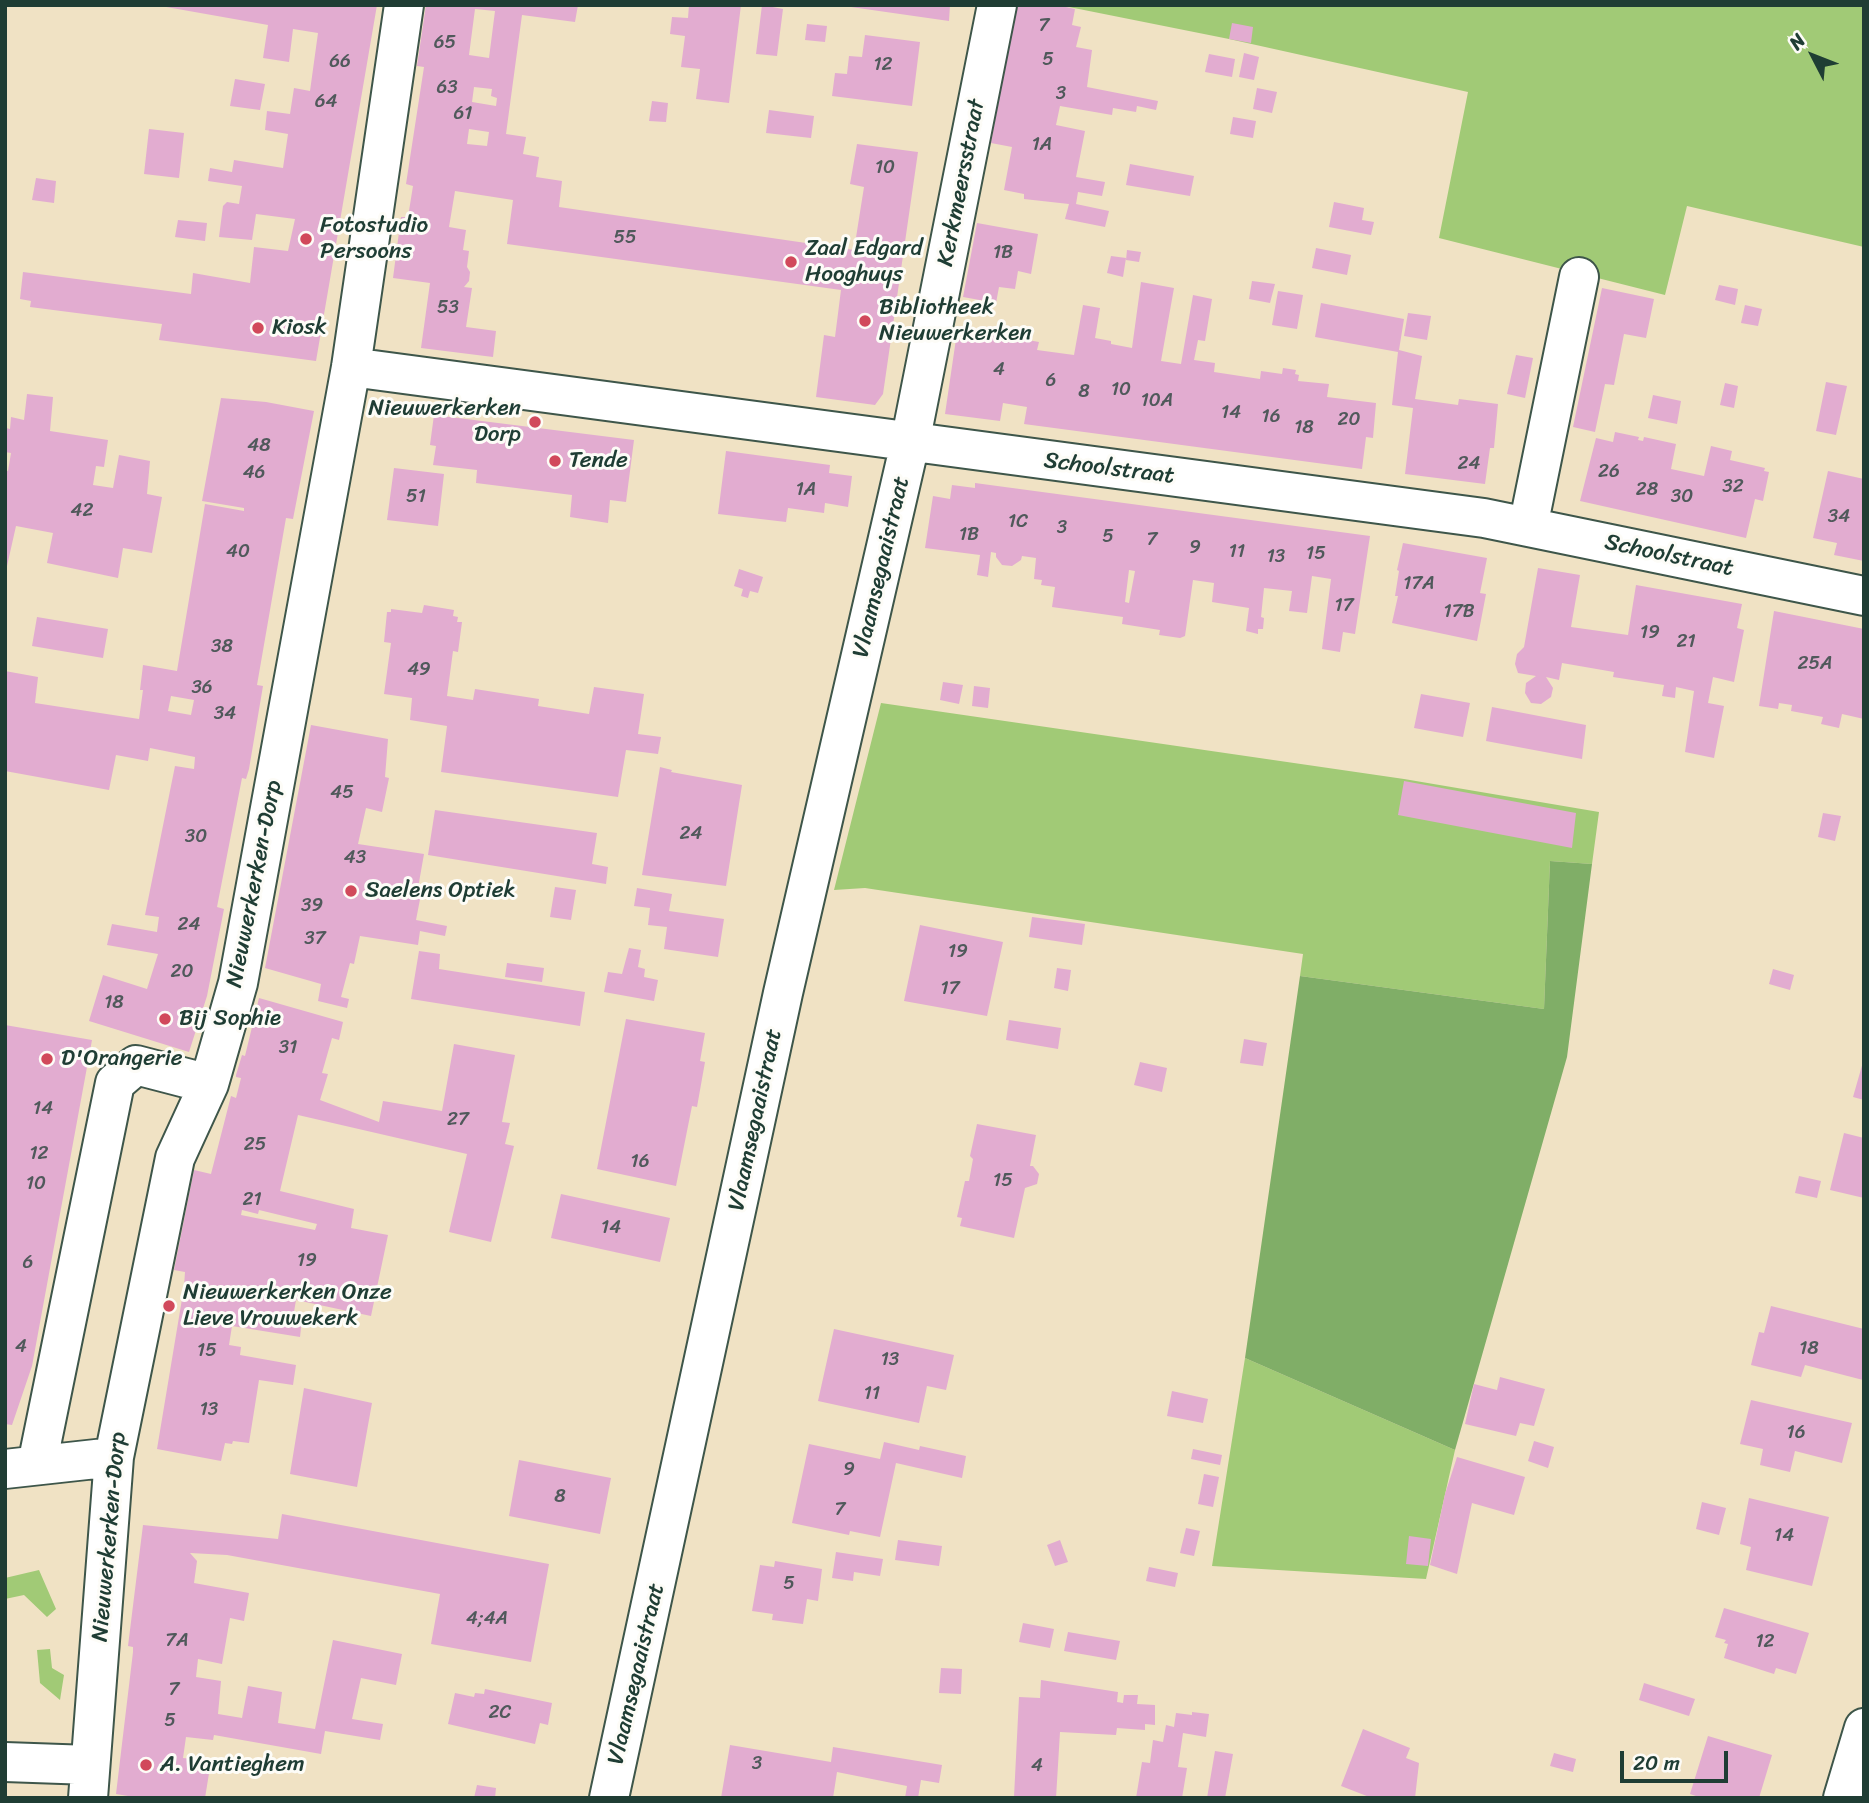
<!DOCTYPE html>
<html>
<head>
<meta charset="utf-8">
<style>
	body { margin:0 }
	#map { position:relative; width:1869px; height:1803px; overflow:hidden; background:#f0e2c4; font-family:Sriracha,sans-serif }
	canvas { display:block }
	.frame { position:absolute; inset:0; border:7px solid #1f3d34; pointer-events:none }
	.north { position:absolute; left:1778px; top:21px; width:70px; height:70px; -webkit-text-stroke:5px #fdfcf7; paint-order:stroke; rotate:312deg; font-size:19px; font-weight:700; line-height:28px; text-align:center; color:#1f3d34 }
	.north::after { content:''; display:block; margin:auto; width:24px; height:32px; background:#1f3d34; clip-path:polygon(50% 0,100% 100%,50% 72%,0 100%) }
	.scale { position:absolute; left:1620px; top:1751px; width:108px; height:32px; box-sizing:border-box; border:4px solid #1f3d34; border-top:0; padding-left:9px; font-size:21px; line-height:24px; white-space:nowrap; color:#1f3d34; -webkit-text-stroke:5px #fdfcf7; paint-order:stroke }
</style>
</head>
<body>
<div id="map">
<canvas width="1869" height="1803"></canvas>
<div class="frame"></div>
<div class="north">N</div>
<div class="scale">20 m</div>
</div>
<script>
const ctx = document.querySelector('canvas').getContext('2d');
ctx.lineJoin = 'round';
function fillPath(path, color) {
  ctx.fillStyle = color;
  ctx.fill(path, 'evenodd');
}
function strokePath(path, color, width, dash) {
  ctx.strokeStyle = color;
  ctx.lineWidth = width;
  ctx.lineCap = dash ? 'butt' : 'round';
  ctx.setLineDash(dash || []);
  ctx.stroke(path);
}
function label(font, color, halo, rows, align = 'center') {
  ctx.font = font + ' Sriracha,sans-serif';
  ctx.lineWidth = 6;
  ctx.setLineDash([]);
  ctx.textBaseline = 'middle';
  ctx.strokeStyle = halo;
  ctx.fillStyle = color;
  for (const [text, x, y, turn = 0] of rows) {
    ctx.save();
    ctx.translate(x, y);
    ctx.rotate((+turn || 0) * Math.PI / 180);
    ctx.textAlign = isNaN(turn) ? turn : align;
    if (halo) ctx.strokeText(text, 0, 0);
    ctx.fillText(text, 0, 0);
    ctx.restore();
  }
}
const green = new Path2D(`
	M1059 5H1864V247L1687 206 1665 295 1439 238 1468 92 1229 39Z
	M881 703 1404 779 1599 812 1592 864 1550 861 1544 1009 1300 976 1303 954 865 888 834 890Z
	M1245 1358 1455 1450 1426 1579 1212 1566Z
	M39 1570 56 1609 47 1617 24 1595 5 1599V1578Z
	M50 1649 52 1668 64 1675 60 1700 40 1683 37 1650Z`);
const forest = new Path2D(`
	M1550 861 1592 864 1567 1057 1455 1450 1245 1358 1300 976 1544 1009Z`);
const building = new Path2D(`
	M155 5H377L316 361 159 340 162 324 30 307 31 301 20 299 23 272 191 294 193 273 250 283 254 247 288 251 295 219 256 214 252 240 219 237 223 206 227 202 239 204 242 186 208 181 210 168 232 172 234 160 283 168 288 134 265 130 267 111 290 114 294 88 310 91 318 33 293 29 289 62 263 58 268 25Z
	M426 5H578L575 22 522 15 506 134 526 137 523 154 539 157 536 177 562 181 559 207 854 250 864 187 850 184 857 144 918 152 883 394 875 405 816 397 824 335 835 337 841 290 507 244 513 200 455 191 449 227 466 230 463 250 469 251 467 267 470 272 469 281 464 287 472 288 466 327 496 331 493 357 421 348 430 283 393 278 401 217H408L413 186 406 184 424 67 417 66ZM475 9 495 11 489 58 469 55ZM474 87 492 89 491 96 497 98 496 106 472 102ZM469 129 489 132 487 146 467 144Z
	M689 5H741L729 103 696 99 700 69 681 67 685 36 670 34 672 17 688 18Z
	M762 5 783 9 777 56 756 54Z
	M837 5H950L949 21Z
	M1016 5H1057L1075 9 1072 25 1081 27 1076 47 1092 50 1087 87 1158 101 1156 110 1137 106 1136 112 1113 108 1112 115 1060 106 1056 125 1085 131 1076 177 1105 182 1102 196 1078 192 1076 204 1109 211 1105 227 1065 219 1069 204 1024 199V194L1004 190 1012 147 991 143Z
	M1232 23 1253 27 1251 43 1229 39Z
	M807 24 827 26 825 42 805 40Z
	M865 35 920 42 912 106 832 96 835 73 847 74 849 56 862 57Z
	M1244 53 1259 57 1254 80 1239 77Z
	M1209 54 1235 59 1232 77 1205 72Z
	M235 79 265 84 260 110 230 106Z
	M1257 88 1277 92 1272 113 1253 109Z
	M652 101 668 103 666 122 649 121Z
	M769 110 814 116 811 138 766 133Z
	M1233 117 1256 121 1253 138 1230 134Z
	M149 129 184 133 179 178 144 174Z
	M1130 164 1194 176 1190 196 1126 185Z
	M36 178 56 181 54 203 32 200Z
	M1334 202 1364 208 1362 220 1374 222 1371 235 1329 227Z
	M178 220 207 223 205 241 175 237Z
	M977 223 1038 234 1031 274 1018 271 1015 289 999 287 996 303 963 297Z
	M1316 248 1351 255 1347 275 1312 268Z
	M1127 250 1141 252 1139 262 1126 260Z
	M1111 256 1126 258 1123 277 1107 273Z
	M1252 281 1275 284 1270 303 1249 299Z
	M1141 282 1174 288 1161 361 1181 364 1193 295 1212 299 1205 341 1198 340 1194 360 1215 363 1214 372 1260 379 1261 371 1282 374 1283 368 1296 370 1295 374 1299 375 1298 381 1329 384 1327 397 1376 403 1373 438 1366 437 1362 469 1024 424 1027 407 1003 403 1000 421 945 414 956 339 971 341 973 330 1039 342 1037 350 1074 355 1083 305 1100 308 1095 338 1111 341V344L1132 348Z
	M1719 285 1738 289 1735 305 1715 300Z
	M1602 288 1654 299 1646 338 1624 334 1614 385 1605 384 1595 432 1573 427Z
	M1278 291 1303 295 1297 329 1272 325Z
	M1321 303 1404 319 1399 350 1422 356 1415 399 1458 405 1459 399 1498 404 1494 448H1490L1485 484 1405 474 1413 408 1392 405 1398 352 1315 337Z
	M1745 305 1762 309 1758 326 1741 323Z
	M1408 313 1431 316 1427 340 1404 336Z
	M1516 355 1533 358 1525 398 1507 394Z
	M1826 382 1847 386 1836 435 1816 431Z
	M1725 383 1738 386 1734 408 1720 405Z
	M27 394 53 397 50 431 108 440 104 467 96 466 93 485 113 488 119 455 150 461 147 494 162 497 152 553 123 548 118 578 47 563 53 533 16 526 5 575V470L8 471 11 453 5 452V433L6 428 10 429 11 417 24 420Z
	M1653 395 1681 401 1677 424 1648 418Z
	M221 398 266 402 314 411 293 519 286 518 257 685 263 686 249 769 246 779 242 778 217 907 224 909 207 996 189 1052 89 1021 103 975 147 989 158 954 107 945 112 924 157 932 159 917 145 915 175 766 194 769 195 757 150 748 148 761 116 755 109 790 5 771V671L38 677 35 703 139 719 143 690H140L143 665 177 671 205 504 244 511V508L202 501ZM171 696 194 700 191 715 168 711Z
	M434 415 634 440 626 502 610 500 608 523 570 517 572 495 476 483 477 470 433 465 436 446 430 445Z
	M1615 432 1639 437 1638 440 1643 441 1644 437 1676 444 1671 469 1704 476 1711 446 1732 451 1730 460 1765 468 1764 471 1769 472 1763 501 1755 499 1746 538 1580 501 1596 438 1613 442Z
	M726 451 830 465 829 473 852 476 848 507 825 503 824 513 788 508 786 522 718 514Z
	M394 468 444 474 438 526 387 520Z
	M1828 471 1864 479V561L1834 555 1837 543 1813 538Z
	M975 483 1370 536 1355 634 1343 632 1340 652 1322 649 1331 579 1312 576 1307 613 1289 611 1292 591 1264 588 1261 617 1264 618 1263 629H1258V634L1246 631 1249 608 1212 602 1214 583 1193 580 1185 636 1180 638 1159 635 1160 630 1122 624 1123 617 1052 607 1055 587 1041 585 1042 580 1034 579 1036 558 1022 556 1021 560 1012 566 1002 565 996 557V553L991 552 988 577 977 575 980 555 925 548 933 496 950 499 952 485 975 488ZM1129 570 1135 571 1129 603 1125 602Z
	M1403 543 1487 558 1480 593 1486 594 1477 641 1392 623 1398 596H1395L1399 571 1397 570Z
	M1538 568 1580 575 1571 627 1628 635 1636 585 1742 604 1737 628 1744 630 1734 682 1713 677 1708 703 1724 706 1714 758 1685 752 1694 691 1676 687 1675 698 1662 696 1664 685 1613 677 1614 672 1562 663 1559 680 1546 677 1553 688 1551 697 1541 704 1531 703 1525 693 1526 683 1536 676 1518 673 1515 664 1517 654 1524 647Z
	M739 569 763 577 758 593 750 591 748 598 741 596 743 589 734 586Z
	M424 605 454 610 453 616 458 617 457 622H462L458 652 453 651 447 696 473 700 475 689 539 699 538 706 589 714 594 687 644 694 638 734 661 737 658 754 626 750 618 797 441 772 447 726 410 720 412 698 384 694 391 643 384 642 387 612H391V609L422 613Z
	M1774 611 1864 629V719L1842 714 1839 728 1821 724 1823 717 1791 711 1792 705 1779 703 1778 709 1759 706Z
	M37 617 108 629 103 658 32 646Z
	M943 682 963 685 959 704 940 700Z
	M974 686 990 688 988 708 972 706Z
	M1421 694 1470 703 1463 737 1414 728Z
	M1492 707 1586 725 1582 759 1486 741Z
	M311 725 388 739 385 777 389 778 382 812 366 808 358 844 424 854 418 888 422 889 416 920 447 926 445 936 420 931 418 945 360 936 354 964 350 963 341 997 349 999 347 1008 318 1001 321 984 265 968Z
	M660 767 672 770 671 772 742 785 726 886 642 875Z
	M1404 781 1576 813 1572 848 1398 815Z
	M435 810 597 833 592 864 608 867 606 884 428 855Z
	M1823 813 1841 816 1835 841 1818 837Z
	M555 887 576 890 571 920 550 917Z
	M637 888 672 894 669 911 724 919 718 957 664 949 667 927 648 925 650 908 634 906Z
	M1032 917 1085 924 1082 945 1029 937Z
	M920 925 1003 942 987 1016 904 1001Z
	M629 948 641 950 638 967 645 969 644 977 658 980 654 1001 604 992 608 972 622 974Z
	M419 951 440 954 439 969 585 992 580 1026 411 999Z
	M507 963 544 968 542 982 505 977Z
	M1057 968 1071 970 1068 991 1054 988Z
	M1773 969 1794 975 1790 990 1769 984Z
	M259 998 343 1022 339 1040 332 1038 322 1073 328 1074 320 1100 379 1122 383 1101 442 1111 454 1044 515 1055 502 1122 510 1123 505 1144 514 1146 491 1242 449 1232 467 1154 298 1115 280 1191 354 1209 351 1228 388 1235 371 1316 296 1300 293 1318 302 1319 300 1337 232 1326 229 1345 241 1347 240 1355 296 1365 293 1385 259 1380 249 1443 233 1441 232 1444 225 1443 221 1461 157 1449 184 1287 185 1272 174 1270 194 1170 211 1174 231 1096 236 1098 241 1078 236 1077V1075L242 1055 245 1056ZM242 1210 258 1214 259 1210 317 1224 315 1230 241 1215Z
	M626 1019 705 1033 700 1061 705 1062 697 1107 692 1106 676 1186 597 1169Z
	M1009 1020 1061 1028 1058 1049 1006 1040Z
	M5 1025 92 1040 32 1366 12 1425 5 1424Z
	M1244 1039 1267 1043 1263 1066 1240 1063Z
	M1140 1062 1167 1068 1162 1092 1134 1085Z
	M1863 1062H1864V1100L1853 1097Z
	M977 1124 1036 1135 1030 1166H1033L1039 1174 1037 1184 1025 1188 1014 1238 960 1226 962 1218 957 1217 965 1181H969L973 1159 970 1156Z
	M1844 1133 1864 1138V1198L1830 1190Z
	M1799 1176 1821 1181 1817 1198 1795 1193Z
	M561 1194 670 1218 660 1262 551 1238Z
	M1771 1306 1864 1329 1863 1380 1805 1365 1801 1377 1751 1365 1759 1332 1764 1333Z
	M834 1329 954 1355 946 1390 927 1386 919 1423 818 1401Z
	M1500 1377 1545 1389 1534 1426 1520 1423 1516 1436 1465 1424 1474 1384 1497 1390Z
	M304 1388 372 1403 357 1487 290 1474Z
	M1172 1391 1208 1399 1203 1423 1167 1416Z
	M1751 1400 1852 1423 1842 1463 1795 1451 1790 1472 1760 1465 1763 1449 1740 1444Z
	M1534 1441 1554 1447 1548 1468 1528 1461Z
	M884 1442 919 1450 920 1446 966 1456 962 1478 896 1463 880 1537 850 1531 849 1535 792 1523 809 1444 880 1459Z
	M1193 1449 1222 1455 1220 1465 1191 1459Z
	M1457 1457 1525 1477 1514 1515 1472 1503 1457 1574 1430 1565 1445 1494Z
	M519 1460 611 1478 600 1534 509 1516Z
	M1204 1474 1219 1477 1213 1507 1198 1504Z
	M1749 1498 1829 1517 1812 1586 1746 1570 1751 1547 1740 1544Z
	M1702 1502 1726 1508 1719 1535 1696 1529Z
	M282 1514 549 1564 531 1662 431 1644 440 1594 227 1555 190 1553 197 1561 194 1583 249 1593 244 1621 230 1618 222 1664 198 1659 196 1677 221 1681 218 1714 242 1718 248 1686 282 1692 278 1723 315 1729 333 1640 402 1654 396 1685 361 1678 352 1719 383 1724 380 1740 325 1731 321 1754 214 1735 213 1740 186 1737 183 1758 211 1761 205 1798H140L116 1794 133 1652V1647L128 1646 143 1525 278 1539Z
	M1186 1528 1200 1531 1194 1556 1180 1553Z
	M1409 1536 1431 1539 1428 1566 1406 1564Z
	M898 1540 942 1546 939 1566 895 1560Z
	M1060 1540 1068 1562 1055 1566 1047 1545Z
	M836 1552 883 1559 880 1576 854 1572 853 1581 832 1578Z
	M775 1561 822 1569 818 1601 807 1599 803 1624 772 1620 773 1614 752 1611 760 1565 774 1567Z
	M1149 1567 1178 1573 1175 1587 1146 1581Z
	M1724 1608 1809 1633 1796 1674 1776 1668 1774 1674 1724 1658 1728 1644 1724 1643 1726 1640 1715 1637Z
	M1023 1623 1054 1629 1050 1648 1019 1642Z
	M1068 1632 1120 1641 1116 1660 1064 1651Z
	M941 1668 962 1669 961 1694 939 1693Z
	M1041 1680 1118 1692 1117 1702 1123 1703 1124 1695H1138L1137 1704 1155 1705V1725L1145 1724V1730L1117 1728 1116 1735 1060 1732 1056 1798 1014 1797 1019 1697 1040 1698Z
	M1644 1683 1695 1699 1689 1716 1639 1700Z
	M485 1689 552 1703 548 1725 540 1723 535 1744 448 1724 455 1693 474 1697 475 1693 484 1694Z
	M1192 1712 1209 1714 1206 1737 1183 1733 1178 1767 1187 1768 1182 1798H1136L1142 1762 1150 1763 1153 1740 1163 1742 1166 1725 1174 1727 1176 1713 1192 1715Z
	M1363 1729 1410 1748 1406 1758 1419 1763 1415 1798H1372L1341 1786Z
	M1708 1736 1772 1755 1759 1798H1702L1690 1794Z
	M730 1745 831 1762 833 1747 942 1765 939 1783 921 1780 918 1798H905L907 1786 837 1772 833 1798H721Z
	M1215 1751 1233 1754 1225 1798H1207Z
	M1554 1753 1576 1759 1573 1772 1550 1766Z
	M477 1785 496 1788 495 1798H474Z`);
const minor = new Path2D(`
	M351 367 1484 518 1864 596
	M1528 527 1579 277
	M37 1465 115 1083 136 1065 209 1084
	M5 1469 114 1457
	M5 1762 90 1765
	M88 1798 114 1457 175 1158 209 1084 238 983 351 367 404 5
	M609 1798 783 993 910 443 997 5
	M1843 1798 1864 1728`);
const markers = [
	[306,239,7,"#d1495b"],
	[791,262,7,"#d1495b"],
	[865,321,7,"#d1495b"],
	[258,328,7,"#d1495b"],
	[535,422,7,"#d1495b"],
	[555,461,7,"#d1495b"],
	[351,891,7,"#d1495b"],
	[165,1019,7,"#d1495b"],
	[47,1059,7,"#d1495b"],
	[169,1306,7,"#d1495b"],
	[146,1765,7,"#d1495b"]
];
const numberNames = [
	["7",1044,26],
	["65",445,43],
	["5",1048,60],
	["66",340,62],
	["12",883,65],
	["63",447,88],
	["3",1061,94],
	["64",326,102],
	["61",463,114],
	["1A",1042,145],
	["10",885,168],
	["55",625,238],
	["1B",1003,253],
	["53",448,308],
	["4",999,370],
	["6",1051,381],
	["10",1121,390],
	["8",1084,392],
	["10A",1157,401],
	["14",1231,413],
	["16",1271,417],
	["20",1349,420],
	["18",1304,428],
	["48",259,446],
	["24",1469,464],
	["26",1609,472],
	["46",254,473],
	["32",1733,487],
	["1A",806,490],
	["28",1647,490],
	["51",416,497],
	["30",1682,497],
	["42",82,511],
	["34",1839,517],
	["1C",1018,522],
	["3",1062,528],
	["1B",969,535],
	["5",1108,537],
	["7",1152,540],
	["9",1195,548],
	["40",238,552],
	["11",1237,552],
	["15",1316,554],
	["13",1276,557],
	["17A",1419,584],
	["17",1344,606],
	["17B",1459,612],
	["19",1650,633],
	["21",1686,642],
	["38",222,647],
	["25A",1815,664],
	["49",419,670],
	["36",202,688],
	["34",225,714],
	["45",342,793],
	["24",691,834],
	["30",196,837],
	["43",355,858],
	["39",312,906],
	["24",189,925],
	["37",315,939],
	["19",958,952],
	["20",182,972],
	["17",950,989],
	["18",114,1003],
	["31",288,1048],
	["14",43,1109],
	["27",458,1120],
	["25",255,1145],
	["12",39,1154],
	["16",640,1162],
	["15",1003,1181],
	["10",36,1184],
	["21",252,1200],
	["14",611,1228],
	["19",307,1261],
	["6",28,1263],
	["4",21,1347],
	["18",1809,1349],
	["15",207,1351],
	["13",890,1360],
	["11",872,1394],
	["13",209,1410],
	["16",1796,1433],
	["9",849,1470],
	["8",560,1497],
	["7",840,1510],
	["14",1784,1536],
	["5",789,1584],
	["4;4A",487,1619],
	["7A",177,1641],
	["12",1765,1642],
	["7",174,1690],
	["2C",500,1713],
	["5",170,1721],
	["3",757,1764],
	["4",1037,1766]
];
const streetNames = [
	["Kerkmeersstraat",962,183,-79],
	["Schoolstraat",1109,469,7],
	["Schoolstraat",1669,556,12],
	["Vlaamsegaaistraat",882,567,-77],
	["Nieuwerkerken-Dorp",255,884,-79],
	["Vlaamsegaaistraat",756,1120,-78],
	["Nieuwerkerken-Dorp",110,1537,-85],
	["Vlaamsegaaistraat",637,1674,-77]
];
const poiNames = [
	["Fotostudio",320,226],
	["Persoons",320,252],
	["Zaal Edgard",805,249],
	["Hooghuys",805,275],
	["Bibliotheek",879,308],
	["Nieuwerkerken",879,334],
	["Kiosk",272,328],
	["Nieuwerkerken",521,409,"right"],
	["Dorp",521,435,"right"],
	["Tende",569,461],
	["Saelens Optiek",365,891],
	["Bij Sophie",179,1019],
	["D'Orangerie",61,1059],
	["Nieuwerkerken Onze",183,1293],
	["Lieve Vrouwekerk",183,1319],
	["A. Vantieghem",160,1765]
];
fillPath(green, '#a1ca76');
fillPath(forest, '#80ae67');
fillPath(building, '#e2acd0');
strokePath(minor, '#3e564a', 42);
strokePath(minor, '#fff', 38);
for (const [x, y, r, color] of markers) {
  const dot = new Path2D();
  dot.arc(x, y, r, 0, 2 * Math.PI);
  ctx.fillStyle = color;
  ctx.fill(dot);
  strokePath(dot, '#fdfcf7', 2.5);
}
label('19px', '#50595b', null, numberNames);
label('23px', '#1f3d34', '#fdfcf7', streetNames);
label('23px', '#1f3d34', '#fdfcf7', poiNames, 'left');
</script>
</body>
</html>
